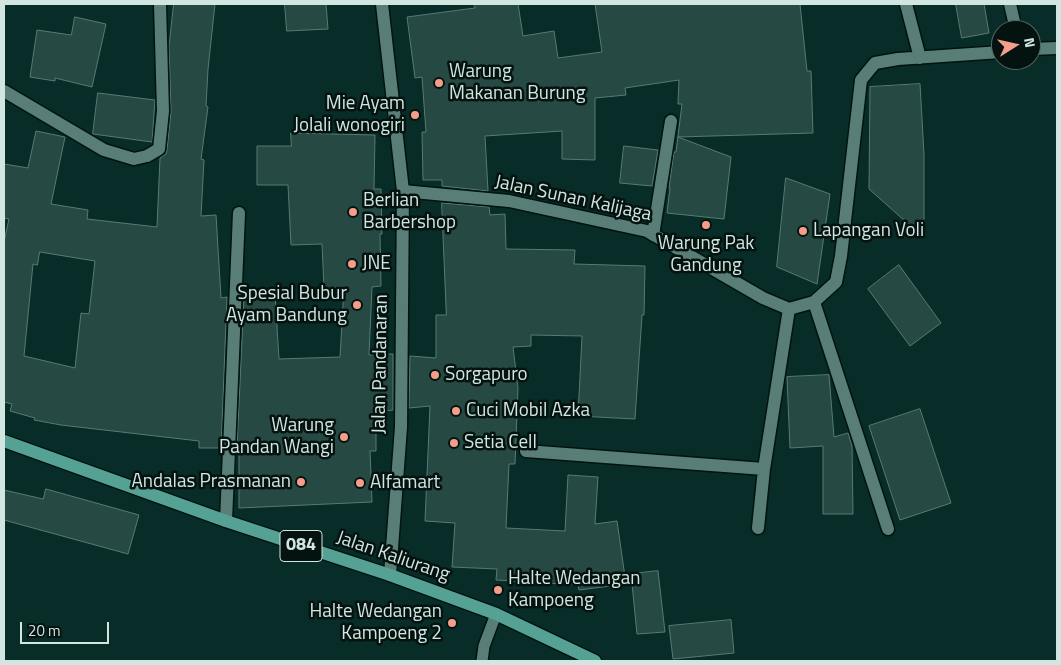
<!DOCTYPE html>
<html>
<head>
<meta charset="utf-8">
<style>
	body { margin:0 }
	#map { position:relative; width:1061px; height:665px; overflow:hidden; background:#082d28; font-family:"Titillium Web",sans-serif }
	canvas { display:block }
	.frame { position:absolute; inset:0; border:5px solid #d2e6e1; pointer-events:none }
	.north { position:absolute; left:991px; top:20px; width:50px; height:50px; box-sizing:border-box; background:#051310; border:1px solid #576764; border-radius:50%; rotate:80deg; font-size:14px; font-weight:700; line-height:20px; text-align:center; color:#d2e6e1 }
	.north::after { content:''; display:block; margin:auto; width:18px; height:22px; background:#f49e89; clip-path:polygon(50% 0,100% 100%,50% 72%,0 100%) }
	.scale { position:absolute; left:20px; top:622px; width:89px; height:22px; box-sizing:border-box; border:2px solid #d2e6e1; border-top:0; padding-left:6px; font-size:15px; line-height:18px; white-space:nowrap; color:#d2e6e1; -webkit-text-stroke:4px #051310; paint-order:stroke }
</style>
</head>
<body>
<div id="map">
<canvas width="1061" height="665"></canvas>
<div class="frame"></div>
<div class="north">N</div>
<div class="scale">20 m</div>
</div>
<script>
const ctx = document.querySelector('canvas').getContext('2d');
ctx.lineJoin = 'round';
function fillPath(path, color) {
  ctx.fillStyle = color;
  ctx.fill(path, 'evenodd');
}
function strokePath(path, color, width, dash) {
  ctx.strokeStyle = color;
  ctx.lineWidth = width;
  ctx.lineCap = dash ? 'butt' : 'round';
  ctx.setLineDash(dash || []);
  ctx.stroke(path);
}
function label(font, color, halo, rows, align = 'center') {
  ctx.font = font + ' "Titillium Web",sans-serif';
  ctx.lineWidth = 5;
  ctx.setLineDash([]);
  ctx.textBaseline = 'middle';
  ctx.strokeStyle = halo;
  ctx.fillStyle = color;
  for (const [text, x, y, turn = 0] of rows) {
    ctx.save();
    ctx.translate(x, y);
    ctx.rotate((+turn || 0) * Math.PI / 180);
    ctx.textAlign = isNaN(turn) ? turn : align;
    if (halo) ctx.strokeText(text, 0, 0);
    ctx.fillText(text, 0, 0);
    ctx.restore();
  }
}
const building = new Path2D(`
	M174 4H215L208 69 206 106 208 107 201 159 204 160 201 216 216 215 221 298 227 297 221 448H199V441L61 425 34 420 35 418 10 411 12 404 4 402V242L9 219 4 218V164L28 168 36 131 65 137 51 204 88 210 87 219 157 227 160 158 166 154 167 150 171 112 169 47ZM40 252 95 261 89 314 81 313 75 368 24 356 33 264 37 265Z
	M285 4H326L328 29 287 31Z
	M474 4H518L523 36 554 31 558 58 602 52 595 4H800L807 71H811L813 133 678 137 731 157 724 219 667 213 670 188H669L674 152H676L682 104H678L679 80 625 88 626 95 595 98V160L562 159V131L485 136 488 191 442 186V180H423L422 132H426L422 77 415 78 407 17 475 8Z
	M956 4H984L989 33 962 38Z
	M75 17 106 24 92 87 55 78V81L30 77 37 30 71 35Z
	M920 84 924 154V238L869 189 870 87Z
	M98 93 155 100 152 142 93 134Z
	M291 133 375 135 374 189H381L382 234H380L381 286 372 287 369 355 393 354V410L376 412V451H370L372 502 239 508V448H237L244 296 275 294 279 359 340 357 344 287 324 288 322 244 291 245 288 185H257V146H291Z
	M624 146 658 150 652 186 620 183Z
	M786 178 830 194 817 284 777 267Z
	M442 203 489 207 490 215 505 214 506 249 575 250 574 264 645 266 644 315H642L635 419 578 416 582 336 531 335V346L513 347 518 388 515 464H509L506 528 565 531 568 475 598 477 595 524 617 521 626 584 579 590 578 585 496 580 497 569 452 567 455 523 425 521 430 406 409 408 410 356 436 358V315H446Z
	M899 265 941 323 910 346 868 289Z
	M829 375 834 437 848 433 852 446 853 514H823V446L790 448 787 377Z
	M920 409 951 503 900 520 869 426Z
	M46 489 139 515 128 554 4 520V490L43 499Z
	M658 571 665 632 637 634 631 574Z
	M731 620 734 653 673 659 669 626Z`);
const service = new Path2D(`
	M482 661 484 646 496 614`);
const minor = new Path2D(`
	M906 4 920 58
	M1010 4 1016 30
	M1031 49 1057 48
	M4 91 104 150 134 159 147 156 159 149 163 111 160 4
	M403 191 509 201 647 231 763 298 789 309 814 302 836 282 841 256 861 80 875 63 898 59 1001 52
	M653 235 671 121
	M814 302 888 529
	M526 451 764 469
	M226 521 239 213
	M758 528 764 469 789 309`);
const secondary = new Path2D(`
	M382 4 403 191 401 427 390 575`);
const primary = new Path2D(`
	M4 441 226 521 390 575 496 614 595 661`);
const markers = [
	[439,83,5,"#f49e89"],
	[415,115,5,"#f49e89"],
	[353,212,5,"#f49e89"],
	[706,225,5,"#f49e89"],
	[803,231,5,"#f49e89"],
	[352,264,5,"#f49e89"],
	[357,305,5,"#f49e89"],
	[435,375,5,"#f49e89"],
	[456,411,5,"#f49e89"],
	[344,437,5,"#f49e89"],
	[454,443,5,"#f49e89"],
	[301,482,5,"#f49e89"],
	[360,483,5,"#f49e89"],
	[498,590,5,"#f49e89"],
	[452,623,5,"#f49e89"]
];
const shields = [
	[301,546,42]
];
const shieldNames = [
	["084",301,546]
];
const poiNames = [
	["Warung",449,72],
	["Makanan Burung",449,94],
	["Mie Ayam",405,104,"right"],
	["Jolali wonogiri",405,126,"right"],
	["Berlian",363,201],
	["Barbershop",363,223],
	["Lapangan Voli",813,231],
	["Warung Pak",706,244,"center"],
	["Gandung",706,266,"center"],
	["JNE",362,264],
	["Spesial Bubur",347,294,"right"],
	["Ayam Bandung",347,316,"right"],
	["Sorgapuro",445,375],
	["Cuci Mobil Azka",466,411],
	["Warung",334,426,"right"],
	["Pandan Wangi",334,448,"right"],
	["Setia Cell",464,443],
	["Andalas Prasmanan",291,482,"right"],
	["Alfamart",370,483],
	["Halte Wedangan",508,579],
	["Kampoeng",508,601],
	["Halte Wedangan",442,612,"right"],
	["Kampoeng 2",442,634,"right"]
];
const streetNames = [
	["Jalan Sunan Kalijaga",573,199,12],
	["Jalan Pandanaran",381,364,-89],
	["Jalan Kaliurang",393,557,19]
];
fillPath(building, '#264a43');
strokePath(building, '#577b74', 1);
strokePath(service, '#001410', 14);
strokePath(minor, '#001410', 15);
strokePath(secondary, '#001410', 15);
strokePath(primary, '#001410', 15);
strokePath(service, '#597e77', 11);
strokePath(minor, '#597e77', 12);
strokePath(secondary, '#597e77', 12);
strokePath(primary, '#55a295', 12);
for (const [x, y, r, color] of markers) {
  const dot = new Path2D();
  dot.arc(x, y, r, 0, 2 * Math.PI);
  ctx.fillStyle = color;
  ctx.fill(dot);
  strokePath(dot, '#051310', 2);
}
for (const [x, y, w] of shields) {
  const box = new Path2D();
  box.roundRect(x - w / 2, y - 15.5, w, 31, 4);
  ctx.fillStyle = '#051310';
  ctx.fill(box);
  strokePath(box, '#d2e6e1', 1);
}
label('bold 18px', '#d2e6e1', null, shieldNames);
label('19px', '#d2e6e1', '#051310', poiNames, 'left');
label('19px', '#d2e6e1', '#051310', streetNames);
</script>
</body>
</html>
